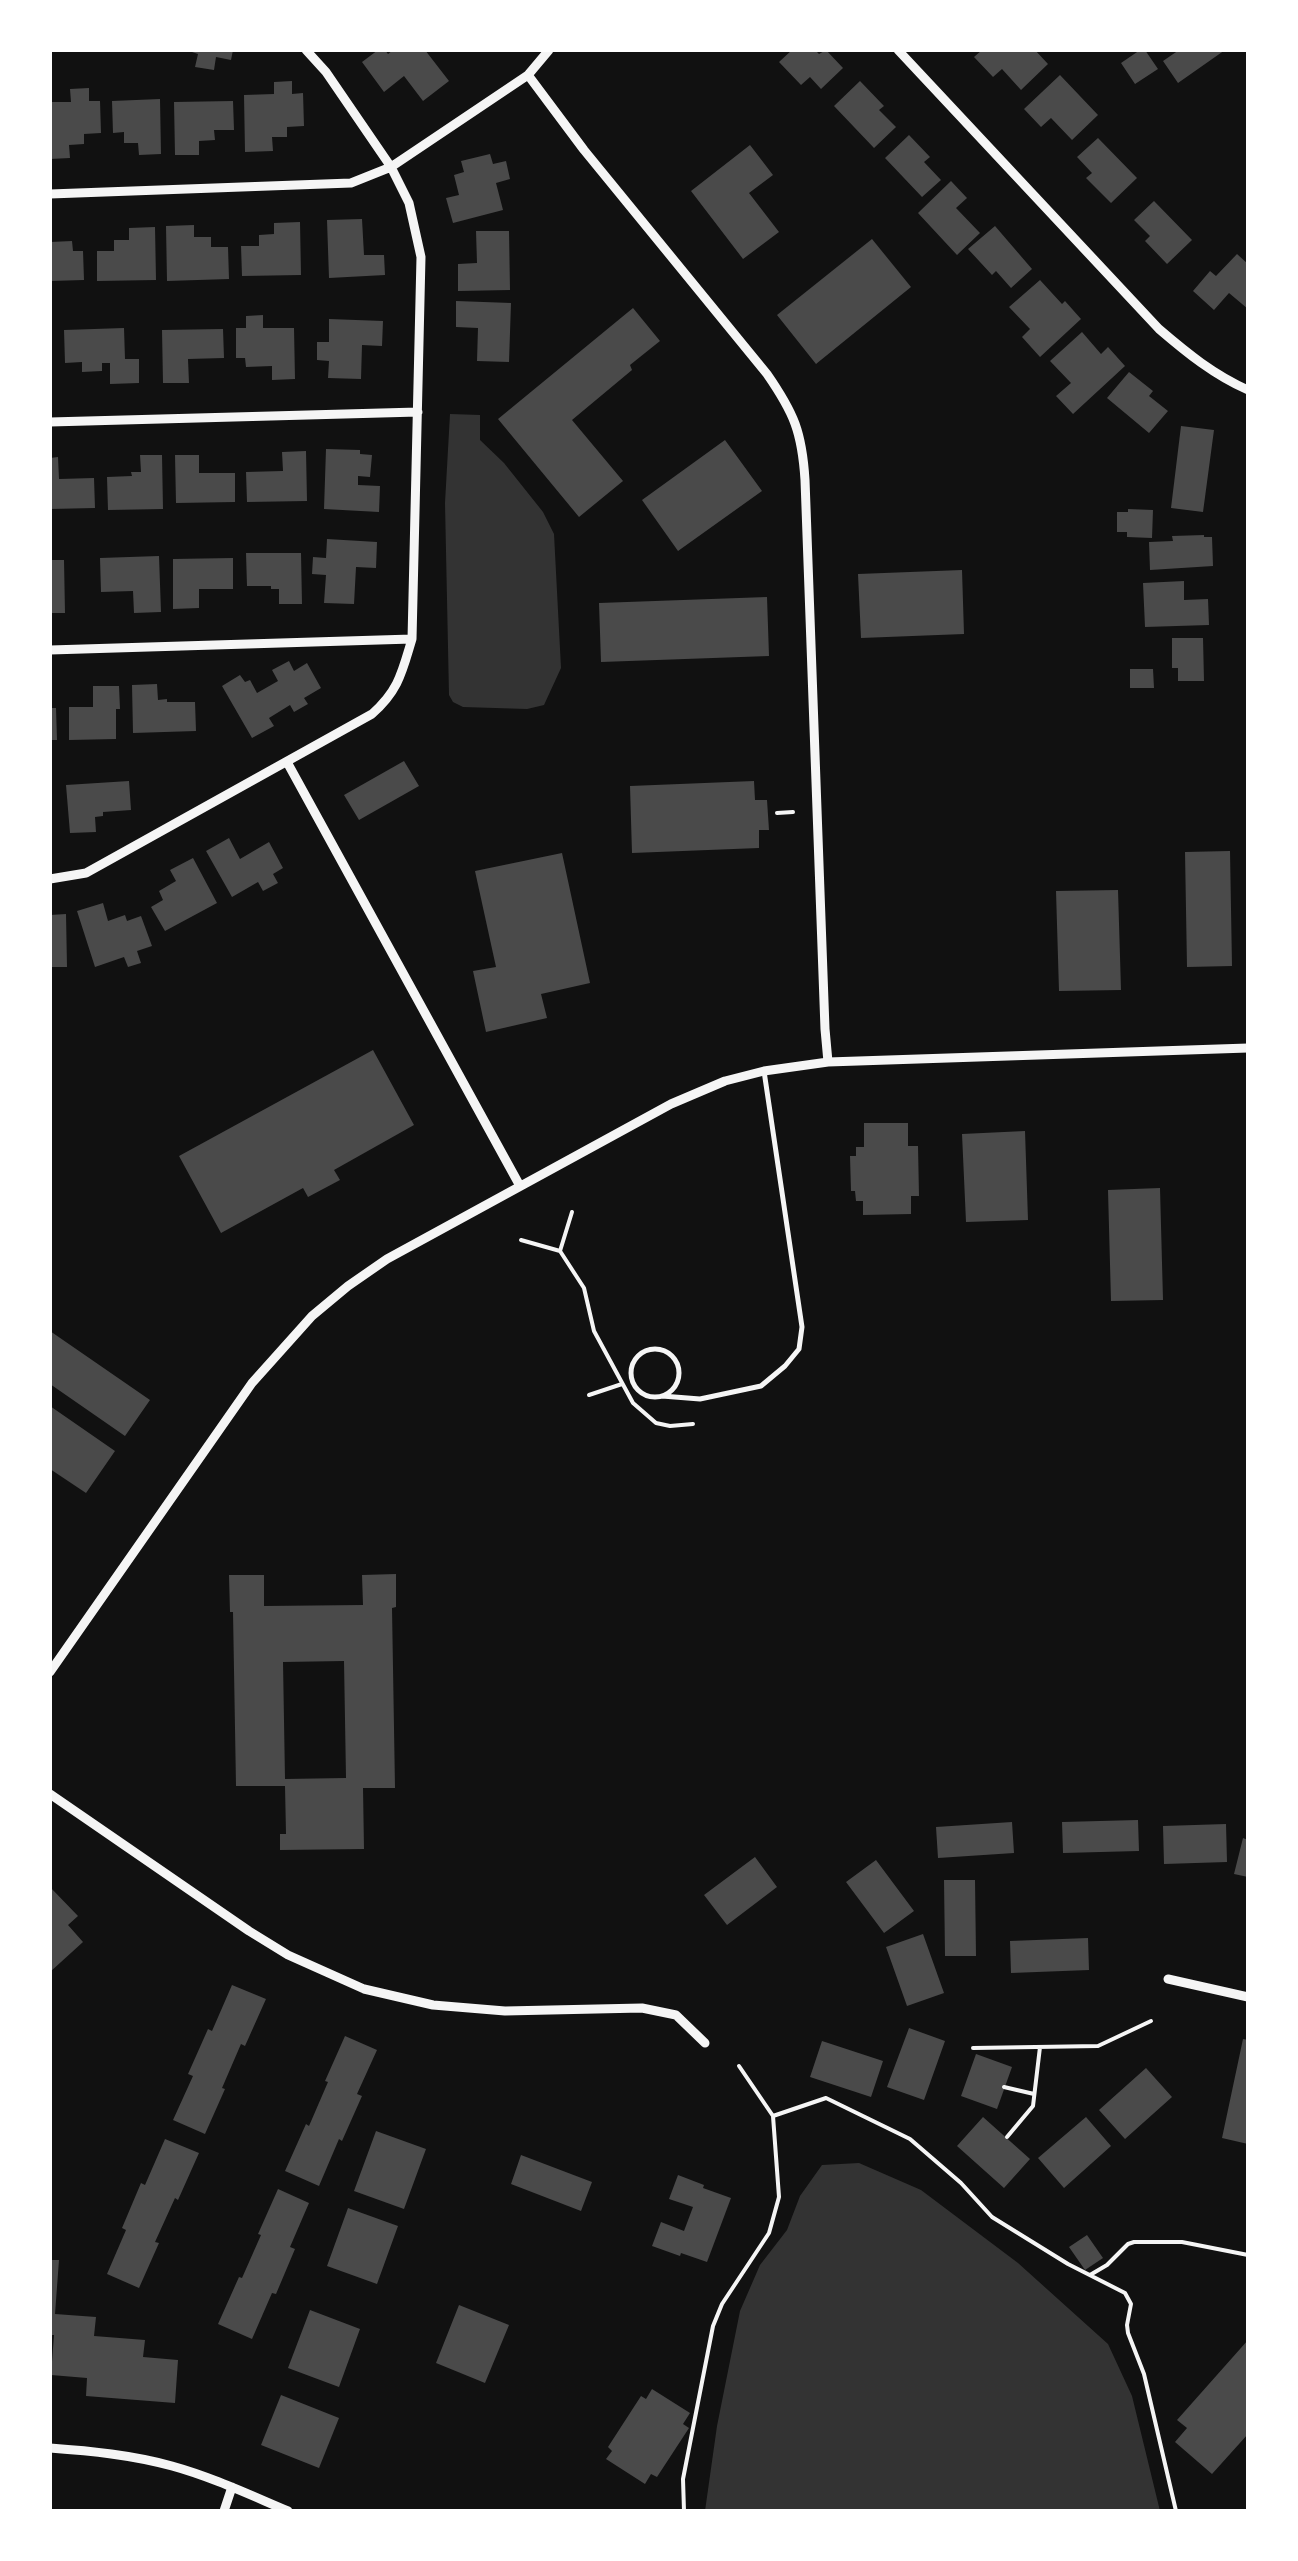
<!DOCTYPE html>
<html>
<head>
<meta charset="utf-8">
<style>
	body { margin:0 }
	#map { position:relative; width:1298px; height:2561px; overflow:hidden; background:#111; font-family:Cabin,sans-serif }
	canvas { display:block }
	.frame { position:absolute; inset:0; border:52px solid #fff; pointer-events:none }
</style>
</head>
<body>
<div id="map">
<canvas width="1298" height="2561"></canvas>
<div class="frame"></div>
</div>
<script>
const ctx = document.querySelector('canvas').getContext('2d');
ctx.lineJoin = 'round';
function fillPath(path, color) {
  ctx.fillStyle = color;
  ctx.fill(path, 'evenodd');
}
function strokePath(path, color, width, dash) {
  ctx.strokeStyle = color;
  ctx.lineWidth = width;
  ctx.lineCap = dash ? 'butt' : 'round';
  ctx.setLineDash(dash || []);
  ctx.stroke(path);
}
const water = new Path2D(`
	M450 414 480 415V440L504 463 543 512 554 534 561 668 544 705 527 709 463 707 453 702 449 695 445 503Z
	M859 2163 921 2190 1018 2263 1108 2344 1132 2396 1160 2511H705L717 2426 740 2311 760 2265 787 2230 800 2196 822 2165Z`);
const building = new Path2D(`
	M186 50H233L231 60 216 57 214 70 195 67 198 54Z
	M378 50H385L388 54 393 50H425L449 81 423 101 404 76 384 92 362 62Z
	M792 50H815L819 54 826 50 843 68 821 89 810 77 801 85 779 62Z
	M982 50H1035L1048 64 1021 90 1002 69 993 77 974 57Z
	M1140 50H1145L1158 69 1135 84 1121 63Z
	M1179 50H1225L1178 83 1163 61Z
	M1060 75 1098 115 1072 140 1051 118 1041 127 1024 109Z
	M292 81V94L303 93 304 126 287 127V137H272L273 151 245 152 244 95 274 94V82Z
	M860 81 884 106 879 110 896 127 874 148 834 106Z
	M89 88V101H100L101 133 84 134V144L69 145 70 158 50 159V102H71L70 89Z
	M160 99 161 154 139 155 138 143H124V132L113 133 112 101Z
	M233 101 234 130H214L215 140 199 141V155H175L174 102Z
	M909 135 930 157 924 162 941 180 922 197 885 158Z
	M1098 138 1137 178 1111 203 1086 178 1092 173 1077 157Z
	M750 145 773 175 749 193 779 232 743 259 691 191Z
	M490 154 493 164 506 161 510 179 496 183 503 210 453 223 446 198 459 195 454 175 464 172 461 161Z
	M951 181 967 198 956 208 980 233 957 255 918 213Z
	M1154 201 1192 240 1167 264 1145 241 1150 236 1134 220Z
	M362 219 364 255H384L385 275 329 278 327 220Z
	M300 222 301 275 242 276 241 246H259V235L274 234V223Z
	M194 225V237H211V247H228L229 279 167 281 166 226Z
	M995 226 1032 269 1011 288 996 271 992 275 968 249Z
	M155 227 156 280 97 281V251H114V240H129V228Z
	M476 231H509L510 290 458 291V264L477 263Z
	M872 239 911 287 816 364 777 315Z
	M72 241 73 251H83L84 280 50 281V242Z
	M1237 254 1248 264V309L1229 293 1214 310 1193 291 1210 271 1216 276Z
	M1040 280 1062 304 1065 301 1081 319 1040 357 1022 337 1030 329 1009 307Z
	M456 301 511 303 509 362 477 361 478 328 456 327Z
	M633 308 660 341 630 365 632 370 572 420 623 481 579 517 498 419Z
	M263 315V328H294L295 379 272 380V366L246 367 245 358H236V328H246V316Z
	M329 319 383 321 382 346 362 345 361 379 328 378 329 361 317 360V342H329Z
	M124 328 125 359H139V383L110 384V363H102V371L82 372V362L65 363 64 330Z
	M223 329 224 358 188 359 189 383H163L162 330Z
	M1082 332 1101 354 1108 347 1125 366 1073 414 1056 396 1071 383 1050 361Z
	M1129 372 1153 391 1149 396 1168 411 1149 433 1107 398Z
	M1181 426 1214 430 1203 512 1171 508Z
	M725 440 762 491 678 551 642 500Z
	M326 449 360 450V454L372 455 370 477 358 476V485L380 486 379 512 324 509Z
	M306 451 307 501 247 502 246 472 283 471 282 452Z
	M140 455H162L163 509 108 510 107 477 132 476 131 472H141Z
	M175 455H199V473H235V502L176 503Z
	M58 457 59 479 94 478 95 508 50 509V458Z
	M1128 509 1153 510 1152 538 1127 537V532H1117V512H1128Z
	M1204 535V537H1212L1213 566 1150 570 1149 542 1173 541 1172 536Z
	M327 539 377 542 376 568 356 567 354 604 324 603 326 575 312 574 313 557 326 558Z
	M246 553H301L302 604H279V589H271V586H247Z
	M159 556 161 612 134 613 133 591 101 592 100 558Z
	M233 558V589H199V608L173 609V559Z
	M50 560H64L65 613H50Z
	M962 570 964 634 861 638 858 574Z
	M1184 581V600L1208 599 1209 625 1145 627 1143 583Z
	M767 597 769 656 601 662 599 603Z
	M1172 638H1203L1204 681H1178V668H1172Z
	M289 661 294 671 307 663 321 688 304 698 308 704 294 712 290 705 269 718 274 726 252 738 222 686 240 675 245 682 250 680 257 693 278 681 272 670Z
	M1130 669H1153L1154 688H1130Z
	M157 684 158 700 167 699V702H195L196 731 133 733 132 685Z
	M93 686H119L120 709H116V739L69 740V707H93Z
	M50 708H56L57 740H50Z
	M404 761 419 786 359 820 344 795Z
	M129 781 131 810 103 812V816L95 817 96 832 70 833 66 785Z
	M754 781 755 800H767L769 830H759V848L632 853 630 786Z
	M229 838 240 859 269 842 283 868 273 874 278 883 263 891 258 882 232 897 206 851Z
	M1230 851 1232 966 1187 967 1185 852Z
	M562 853 590 983 541 994 547 1018 486 1032 473 971 496 967 475 871Z
	M193 858 217 903 165 931 151 907 163 900 159 891 176 881 170 870Z
	M1118 890 1121 990 1059 991 1056 891Z
	M103 903 108 921 125 915 127 921 141 916 152 946 137 951 141 963 128 967 124 957 95 967 77 911Z
	M66 914 67 967H50V915Z
	M373 1050 414 1125 334 1170 340 1180 308 1197 303 1188 221 1233 179 1156Z
	M864 1123H908V1146H918L919 1196H911V1214L863 1215V1201H856L855 1191H851L850 1156H856V1147H864Z
	M1025 1131 1028 1220 966 1222 962 1134Z
	M1160 1188 1163 1300 1111 1301 1108 1190Z
	M50 1331 150 1400 125 1436 50 1384Z
	M50 1406 115 1451 86 1493 50 1469Z
	M396 1574V1607L392 1608 395 1788H363L364 1849 280 1850V1834H286L285 1786H236L233 1612H230L229 1575H264V1606L363 1605 362 1575ZM344 1661 346 1778 285 1779 283 1662Z
	M1138 1820 1139 1851 1063 1853 1062 1822Z
	M1012 1822 1014 1853 938 1858 936 1827Z
	M1226 1824 1227 1862 1164 1864 1163 1826Z
	M1243 1838 1248 1840V1877L1234 1874Z
	M755 1857 777 1887 727 1925 704 1895Z
	M876 1860 914 1911 884 1933 846 1882Z
	M944 1880H975L976 1956H945Z
	M50 1887 78 1916 68 1925 83 1942 50 1972Z
	M923 1934 944 1993 907 2006 886 1947Z
	M1088 1938 1089 1970 1011 1973 1010 1941Z
	M232 1985 266 1999 245 2046 241 2044 222 2088 225 2089 205 2134 173 2120 193 2076 188 2074 208 2029 212 2031Z
	M909 2028 945 2041 924 2100 887 2087Z
	M345 2036 377 2050 357 2094 362 2096 342 2141 339 2139 319 2186 285 2171 306 2124 309 2126 328 2082 325 2081Z
	M1243 2039 1248 2040V2144L1222 2138Z
	M822 2041 883 2061 871 2097 810 2077Z
	M976 2054 1012 2067 997 2109 961 2096Z
	M1146 2068 1172 2097 1125 2139 1099 2110Z
	M983 2117 1030 2159 1004 2188 957 2146Z
	M1086 2117 1111 2146 1064 2188 1038 2158Z
	M376 2131 426 2149 404 2209 354 2191Z
	M165 2139 199 2153 178 2200 175 2198 155 2242 159 2243 139 2288 107 2274 126 2230 122 2228 141 2183 145 2185Z
	M521 2155 592 2182 581 2211 511 2184Z
	M678 2175 704 2185 703 2188 731 2198 707 2262 681 2253 680 2256 652 2246 661 2222 684 2231 693 2207 669 2199Z
	M278 2189 309 2203 290 2247 295 2249 276 2294 272 2293 252 2339 218 2324 239 2277 242 2278 261 2235 258 2234Z
	M348 2208 398 2226 377 2284 327 2266Z
	M1087 2235 1103 2258 1085 2270 1069 2247Z
	M50 2260H59L55 2314 96 2317 94 2336 145 2340 143 2357 178 2360 175 2403 86 2396 87 2378 51 2375 54 2335H50Z
	M459 2305 509 2325 485 2383 436 2363Z
	M310 2310 360 2329 339 2387 288 2368Z
	M1248 2340V2434L1212 2474 1175 2442 1187 2428 1177 2420Z
	M652 2389 690 2413 683 2424 689 2428 657 2477 651 2474 645 2484 606 2459 612 2451 608 2447 641 2396 646 2399Z
	M281 2395 339 2418 319 2468 261 2445Z`);
const path = new Path2D(`
	M777 813 793 812
	M521 1240 560 1251 572 1212
	M560 1251 584 1288 594 1331 633 1403 656 1423 670 1426 693 1424
	M589 1395 622 1384
	M973 2048 1098 2046 1151 2021
	M1004 2087 1034 2094
	M773 2116 826 2098 910 2139 961 2183 992 2217 1068 2264 1125 2293 1131 2304 1127 2325 1128 2333 1144 2374 1176 2511
	M1007 2137 1033 2106 1040 2047
	M1090 2275 1107 2265 1128 2244 1134 2242H1182L1248 2255
	M684 2511 683 2479 713 2326 722 2304 769 2233 779 2197 773 2116 739 2066`);
const service = new Path2D(`
	M631 1373a24 24 0 1 1 48 0a24 24 0 1 1-48 0Z
	M662 1396 700 1399 761 1386 785 1366 799 1349 802 1327 764 1071`);
const minor = new Path2D(`
	M549 50 528 75 584 150 767 374C794 413 802 432 805 480L825 1029 828 1062
	M898 50 1159 329C1187 353 1214 375 1248 390
	M50 194 351 183 391 167 528 75
	M50 422 418 412
	M50 650 412 639
	M287 762 520 1186
	M50 879 86 873 372 714C399 690 402 672 412 639L421 257 409 203 391 167 326 72 306 50
	M50 1672 252 1383 312 1316 348 1286 387 1259 671 1104 725 1081 764 1071 828 1062 1248 1048
	M50 1794 249 1931 288 1955 364 1989 433 2005 505 2011 642 2008 676 2015 705 2043
	M1168 1979 1248 1997
	M50 2448C91 2451 132 2455 172 2466 212 2477 250 2495 288 2511
	M224 2511 232 2487`);
fillPath(water, '#333');
fillPath(building, '#4a4a4a');
strokePath(path, '#f5f5f5', 4);
strokePath(service, '#f5f5f5', 5);
strokePath(minor, '#f5f5f5', 9);
</script>
</body>
</html>
